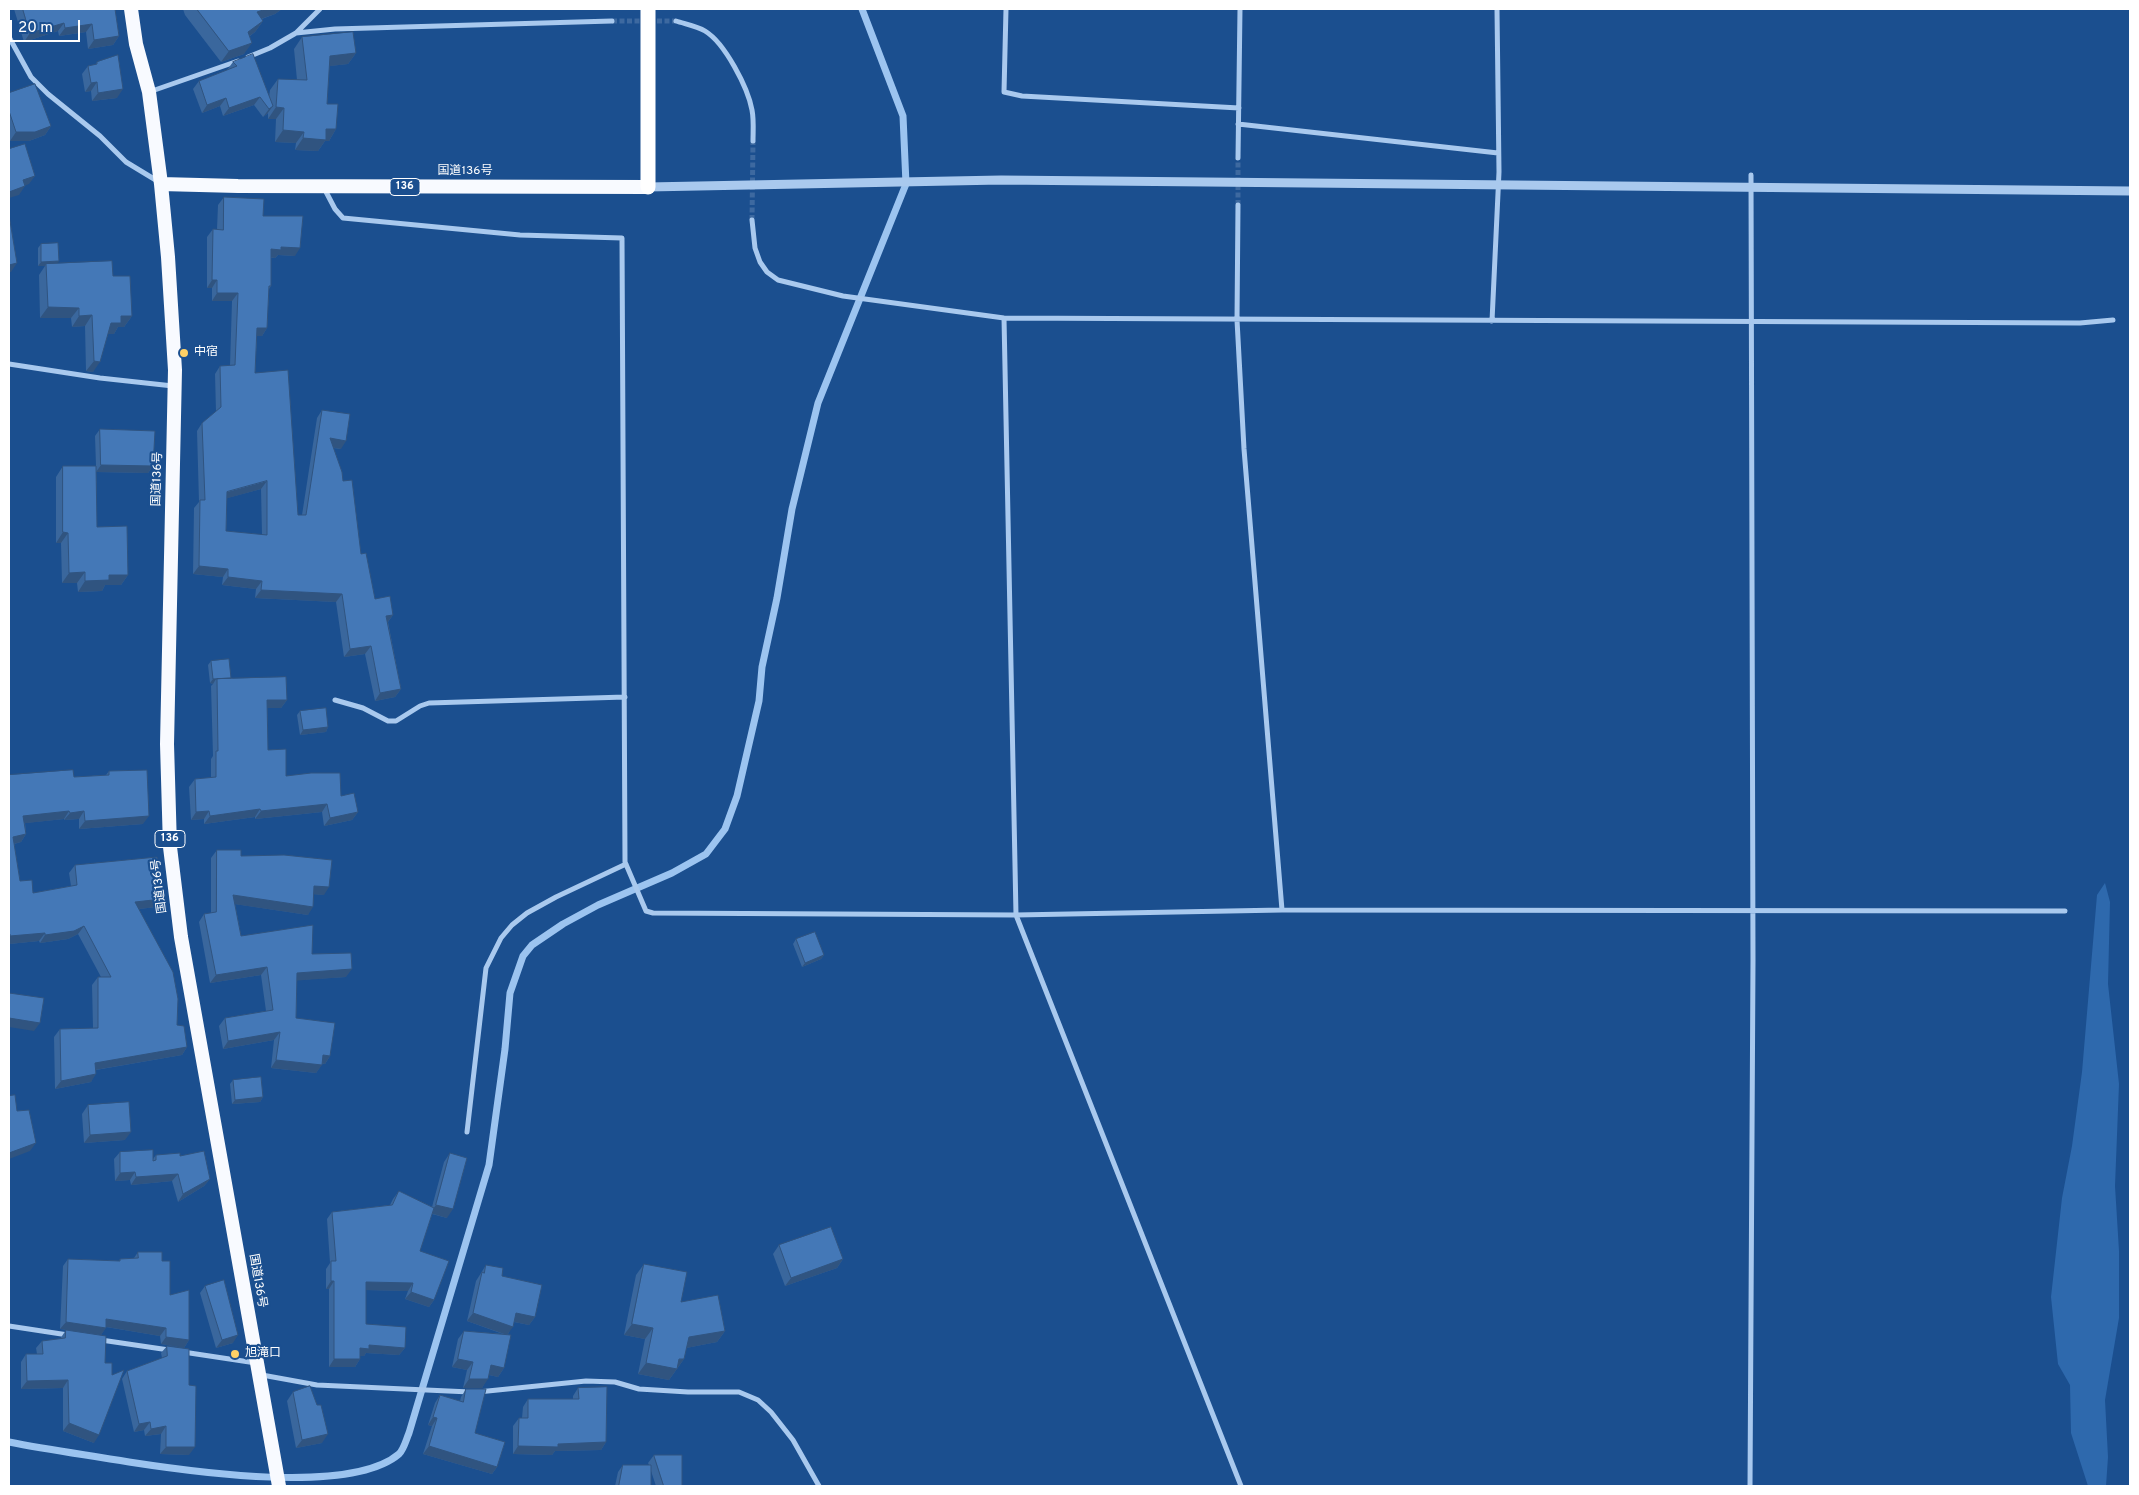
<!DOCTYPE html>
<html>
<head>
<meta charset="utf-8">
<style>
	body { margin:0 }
	#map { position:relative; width:2139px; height:1495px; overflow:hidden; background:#1b4f8f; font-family:Overpass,sans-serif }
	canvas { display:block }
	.frame { position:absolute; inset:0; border:10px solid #fff; pointer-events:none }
	.scale { position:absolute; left:10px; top:20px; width:70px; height:22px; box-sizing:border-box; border:2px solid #fff; border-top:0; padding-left:6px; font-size:15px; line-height:18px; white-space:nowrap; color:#fff; -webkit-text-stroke:4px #1b4f8f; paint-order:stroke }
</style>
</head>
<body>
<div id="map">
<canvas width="2139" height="1495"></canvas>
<div class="frame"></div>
<div class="scale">20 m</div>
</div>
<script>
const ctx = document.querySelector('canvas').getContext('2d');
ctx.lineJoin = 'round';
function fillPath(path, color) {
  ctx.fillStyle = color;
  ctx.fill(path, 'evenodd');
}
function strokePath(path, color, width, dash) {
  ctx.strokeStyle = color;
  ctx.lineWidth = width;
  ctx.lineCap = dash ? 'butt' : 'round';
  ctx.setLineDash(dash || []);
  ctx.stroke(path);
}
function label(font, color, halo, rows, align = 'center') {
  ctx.font = font + ' Overpass,"Noto Sans JP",sans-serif';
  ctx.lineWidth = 4.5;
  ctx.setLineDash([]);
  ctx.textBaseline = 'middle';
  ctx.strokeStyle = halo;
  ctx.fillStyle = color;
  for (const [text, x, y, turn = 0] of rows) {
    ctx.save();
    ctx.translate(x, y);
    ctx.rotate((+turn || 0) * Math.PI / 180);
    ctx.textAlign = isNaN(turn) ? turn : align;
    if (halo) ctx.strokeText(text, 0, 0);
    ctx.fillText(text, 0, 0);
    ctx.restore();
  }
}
const green = new Path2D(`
	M2105 883 2110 902 2108 984 2119 1084 2115 1186 2119 1251V1318L2105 1400 2108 1457 2106 1486H2088L2071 1433 2070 1385 2058 1364 2051 1297 2062 1198 2072 1146 2082 1072 2097 895Z`);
const stream = new Path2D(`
	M9 1442C49 1450 88 1455 129 1462 194 1472 351 1495 399 1454 404 1449 406 1440 409 1433L489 1165 505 1049 510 993 523 956 532 945 563 924 598 905 672 873 706 854 725 829 737 796 759 701 762 667 777 598 792 509 818 403 906 184 903 116 862 9`);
const minorTunnel = new Path2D(`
	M612 21H676
	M1238 205V158
	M752 220 753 141`);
const minor = new Path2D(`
	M1006 9 1004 92 1022 96 1239 108
	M676 21C685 24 697 26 705 31 725 43 748 88 752 110 754 120 753 131 753 141
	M296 33 320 9
	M9 37 31 77 48 94 100 136 126 162 159 182
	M248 57 270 48 296 33 335 29 612 21
	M149 92 238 61
	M1238 124 1498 153
	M1238 158 1240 9
	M324 188 335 209 343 218 520 235 622 238 625 862 646 911 653 913 1016 915 1282 910 2065 911
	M1238 205 1237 320 1244 449 1282 910
	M752 220 755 248 760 262 767 272 778 280 843 296 1004 318 2080 323 2113 320
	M1004 318 1016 915 1241 1486
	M1492 321 1499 172 1497 9
	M9 364 100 378 173 386
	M335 700 363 708 388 721H396L420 706 429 703 625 697
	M467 1132 486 968 501 938 512 925 527 913 556 897 626 864
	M9 1326 68 1335
	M101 1340 169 1350
	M183 1352 256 1363
	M262 1375 317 1385 470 1392
	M478 1392 586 1381 615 1382 639 1389 688 1392H739L758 1400 771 1412 793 1440 819 1486
	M1750 1486 1753 960 1751 175`);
const tertiary = new Path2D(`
	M648 187 1001 180 2130 191`);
const trunk = new Path2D(`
	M131 9 136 44 149 92 161 184 168 257 175 370 167 744 170 847 181 937 279 1486
	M161 184 238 186 648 187`);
const motorway = new Path2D(`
	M648 9V187`);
const wall = new Path2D(`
	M14 9H115L119 36 113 45 88 49 86 32 59 36 58 31 24 42Z
	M183 9H224L225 10 226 9H282L275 14 262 19 263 21 255 32 250 36 244 54 221 62 185 15Z
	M302 37 356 53 348 64 329 66 327 104 336 129 329 141H325L318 151 295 150 296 143 275 142 276 119H268V113L267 114 263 117 254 105 223 116 220 106 202 113 193 89 199 81 227 70 233 62 269 97 270 90 278 79 297 80 294 49Z
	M97 62 117 98 92 101 91 91 85 92 82 74 88 66 95 65Z
	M9 93 51 126 45 135 29 141H10L9 136Z
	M224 197 263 216 295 256 278 255 275 258H271V286L269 289 267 328 262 336H257L255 373 298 515H302L317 418 322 410 341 449 333 448 343 481 361 554 375 599 393 615 388 622 401 689 395 697 375 701 365 654 344 657 336 602 255 598 256 589 222 585 223 577 193 574 194 508 199 502 197 431 202 423 216 412 215 374 220 366H230L232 301H212V288H207V237L213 229H217L218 205ZM261 489 262 535 226 531 227 498Z
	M41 244 57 264 113 276 132 316 124 327H118L114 334H108L93 372 86 371 85 326 72 327 71 318H40L39 275 45 266H38V248Z
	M100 429 153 466 148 473 96 472 97 527 128 575 121 585H105L102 591 78 592 77 583H62L61 543H56V477L63 466H96L95 436Z
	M211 661 231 678 287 700 281 708H267L268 750 286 776 341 796 358 812 352 820 324 826 322 812 255 819V817L204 824V819L191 820 189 787 195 779 211 778V759L213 756 211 686 213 684 210 683 208 665Z
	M300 711 328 727 326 732 300 735 297 715Z
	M109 771 143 824 79 829V819L64 820V819L25 823 26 834 21 842 14 844 20 881 33 893 71 886 69 873 75 865 156 907 139 909 177 1025 187 1047 182 1055 96 1070 91 1082 55 1089 54 1037 60 1029 93 1028 92 985 98 977H101L78 934 68 939 40 943 39 941 9 944V775L74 777 106 775Z
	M217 850 241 856 324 895 314 894 308 915 235 904 241 936 312 954 346 977 297 980 296 1018 330 1056 325 1064H322L316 1073 271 1068 274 1040 223 1049 219 1026 225 1018 266 1011 261 975 210 983 199 922 204 914 211 913V858Z
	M796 939 824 955 821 959 802 967 793 944Z
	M233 1080 263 1097 260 1102 232 1104 230 1084Z
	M88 1105 125 1140 84 1143 82 1114Z
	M120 1152 153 1159 156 1155 180 1156 210 1179 204 1186 178 1202 172 1181 131 1185 130 1180 115 1181 114 1159Z
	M450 1153 447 1218 432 1214 420 1251 434 1300 429 1307 405 1299 408 1291 366 1290V1324L405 1348 399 1355 366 1353 364 1356H360V1359L355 1367H329V1289H326V1269L330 1263 327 1219 332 1212 390 1205 393 1199 399 1191 432 1207 444 1162Z
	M779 1245 843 1259 837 1268 785 1286 773 1254Z
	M138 1252 162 1261 170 1295 189 1340 184 1348 161 1344 160 1336 106 1327 101 1335 60 1329 63 1266 68 1259 119 1261 120 1259 134 1258Z
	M644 1264 681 1302 725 1331 717 1342 686 1348 684 1359 669 1380 638 1374 645 1339 624 1335 636 1275Z
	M486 1265 502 1276 535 1317 529 1325 514 1322 508 1334 504 1368 498 1377 489 1375 482 1388H463L467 1370 452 1367 458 1339 464 1331 503 1334 467 1321 476 1281Z
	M205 1286 233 1343 216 1348 200 1293Z
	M66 1330 94 1443 63 1431V1388L21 1389V1362L26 1354H37L36 1348 42 1341 60 1339Z
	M167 1346 189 1385V1455L160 1454 161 1434 145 1436 144 1430 134 1432 122 1379 127 1371 162 1358 161 1353Z
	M578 1388 606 1442 601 1450 555 1451 552 1455 513 1454V1426L519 1418H522L523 1407 528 1399H573V1396Z
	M466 1389 475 1433 497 1467 492 1474 423 1454 432 1426 428 1425 435 1403 440 1395 460 1401 461 1397Z
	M293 1392 322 1443 296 1448 287 1401Z
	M654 1455 682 1486H656L651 1471V1486H615L618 1472 623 1465H649L648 1463Z`);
const shadedWall = new Path2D(`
	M266 9H282L275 14 249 23 257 12Z
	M263 21 255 32 240 43 248 32Z
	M64 23 58 31 24 42 30 33Z
	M92 24 86 32 59 36 65 28Z
	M119 36 113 45 88 49 94 40Z
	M252 43 244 54 221 62 229 51Z
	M356 53 348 64 322 67 330 56Z
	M97 82 91 91 85 92 91 83Z
	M123 89 117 98 92 101 98 93Z
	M260 97 254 105 223 116 229 108Z
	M226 98 220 106 202 113 207 105Z
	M273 106 267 114 263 117 269 109Z
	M276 107 284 108 276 119H268Z
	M51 126 45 135 29 141H10L16 132Z
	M326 129H336L329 141H325L318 151 295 150 303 138Z
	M283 130 304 132 296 143 275 142Z
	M35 176 29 184 17 189 23 180Z
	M25 186 19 195 9 198V192Z
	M281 247 300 248 295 256 278 255 275 258 266 257 271 249Z
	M59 261 56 266 46 264 45 266H38L41 262Z
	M17 263 11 272H9V265Z
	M212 280H217L212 288H207Z
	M217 293H238L232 301H212Z
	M48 307 79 308 71 318H40Z
	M92 315 85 326 72 327 79 316Z
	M121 316H132L124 327H118L114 334H104L111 323Z
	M257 328H267L262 336H252Z
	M94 361 100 362 93 372 86 371Z
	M330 438 346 441 341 449 324 446Z
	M101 465 153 466 148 473 96 472Z
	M267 481 261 489 221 500 227 492Z
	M63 532 68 533 61 543H56Z
	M199 566 228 569 223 577 193 574Z
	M85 572 77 583H62L69 573Z
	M109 575H128L121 585H105L102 591 78 592 85 581Z
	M228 577 262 581 256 589 222 585Z
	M261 590 342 594 336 602 255 598Z
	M393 615 387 623 386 616Z
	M371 646 365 654 344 657 350 649Z
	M213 679H216L213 684 210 683Z
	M401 689 395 697 375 701 380 693Z
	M267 700H287L281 708H262Z
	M328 727 326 732 300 735 303 730Z
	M327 804 322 812 255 819 261 811Z
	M260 809 255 817 204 824 210 816Z
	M69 811 64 819 18 824 23 816Z
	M84 811 79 819 64 820 70 813Z
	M209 811 204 819 191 820 196 812Z
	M358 812 352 820 324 826 330 818Z
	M149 816 143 824 79 829 85 821Z
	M26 834 21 842 9 845 13 837Z
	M314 886 329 887 324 895 308 894Z
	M233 895 313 907 308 915 227 903Z
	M162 899 156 907 130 910 135 902Z
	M84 926 78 934 68 939 40 943 45 935Z
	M45 933 39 941 9 944V938L10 936Z
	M824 955 821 959 802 967 805 963Z
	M267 967 261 975 210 983 216 975Z
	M352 969 346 977 291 981 297 973Z
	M9 1018 40 1023 34 1031 9 1027Z
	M280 1032 274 1040 223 1049 228 1041Z
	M187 1047 182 1055 89 1071 95 1063Z
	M323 1055 330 1056 325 1064 318 1063Z
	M276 1060 322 1065 316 1073 271 1068Z
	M96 1074 91 1082 55 1089 61 1081Z
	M263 1097 260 1102 232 1104 235 1100Z
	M131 1132 125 1140 84 1143 90 1135Z
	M36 1143 30 1151 9 1159V1153Z
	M135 1172 130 1180 115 1181 120 1173Z
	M178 1174 172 1181 131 1185 136 1177Z
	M210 1179 204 1186 178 1202 183 1194Z
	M436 1205 453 1209 447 1218 430 1213Z
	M843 1259 837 1268 785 1286 791 1278Z
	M331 1281H334L329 1289H326Z
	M366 1282 413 1283 408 1291 361 1290Z
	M411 1292 434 1300 429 1307 405 1299Z
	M473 1313 513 1327 507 1335 467 1321Z
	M516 1313 535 1317 529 1325 510 1321Z
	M106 1319 166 1328 160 1336 101 1326Z
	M66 1322 106 1328 101 1335 60 1329Z
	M632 1324 653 1328 645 1339 624 1335Z
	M725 1331 717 1342 681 1349 689 1337Z
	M238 1335 233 1343 216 1348 222 1340Z
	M166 1337 189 1340 184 1348 161 1344Z
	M369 1345 405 1348 399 1355 366 1353 364 1356H355L360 1348Z
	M334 1359H360L355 1367H329Z
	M458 1359 473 1362 467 1370 452 1367Z
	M684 1359 669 1380 638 1374 646 1363Z
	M491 1365 504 1368 498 1377 485 1374Z
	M469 1379H488L482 1388H463Z
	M68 1380 63 1388 21 1389 27 1381Z
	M433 1417 437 1418 432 1426 428 1425Z
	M150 1422 144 1430 134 1432 139 1424Z
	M69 1423 99 1435 94 1443 63 1431Z
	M166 1426 161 1434 145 1436 151 1429Z
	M328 1434 322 1443 296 1448 302 1440Z
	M606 1442 601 1450 555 1451 552 1455 513 1454 518 1446Z
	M429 1446 497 1467 492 1474 423 1454Z
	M166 1447H195L189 1455 160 1454Z`);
const building = new Path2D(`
	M23 9H115L119 36 94 40 92 24 65 28 64 23 30 33Z
	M197 9H224L225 10 226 9H266L257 12 263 21 248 32 252 43 229 51Z
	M353 32 356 53 330 56 327 104H338L336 129H326V140L303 138 304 132 283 130 284 108 276 107 278 79 307 80 302 37Z
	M253 54 273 106 269 109 260 97 229 108 226 98 207 105 199 81 237 66 233 62Z
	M118 55 123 89 98 93 97 82 91 83 88 66 97 64V62Z
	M35 84 51 126 35 132H16L9 111V93Z
	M25 144 35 176 23 180 25 186 9 192V149Z
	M224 197 264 199 263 216H303L300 248 281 247V250L271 249V286H269L267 328H257L255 373 288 370 298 515H306L322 410 350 414 346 441 330 438 342 472 343 481 352 480 361 554 366 553 375 599 390 596 393 615 386 616 401 689 380 693 371 646 350 649 342 594 261 590 262 581 228 577V569L199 566 200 500H205L202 423 221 407 220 366 235 365 238 293H217V280H212L213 229 223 230ZM267 481V535L226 531 227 492Z
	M9 215 17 263 9 265Z
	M58 243 59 261 41 262V244Z
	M112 261 113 276H130L132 316H121V323H111L100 362 94 361 92 315 79 316V308L48 307 46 264Z
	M100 429 155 431 153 466 101 465Z
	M63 466H96L97 527 127 526 128 575H109V580L85 581V572L69 573 68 533 63 532Z
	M229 659 231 678 213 679 211 661Z
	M286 677 287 700H267L268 750 286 749V776L311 773H340L341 796 354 793 358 812 330 818 327 804 261 811 260 809 210 816 209 811 196 812 195 779 216 777V751H218L217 679Z
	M326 708 328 727 303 730 300 711Z
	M73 770 74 777 109 775V771L147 770 149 816 85 821 84 811 70 813 69 811 23 816 26 834 13 837 20 881 32 880 33 893 77 885 75 865 157 857 162 899 135 902 173 972 178 999 177 1025 184 1026 187 1047 95 1063 96 1074 61 1081 60 1029 98 1028V977H111L84 926 74 931 45 935V933L10 936V934H9V775Z
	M217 850H241V856L284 855 332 860 329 887 314 886 313 907 233 895 241 936 313 925 312 954 351 953 352 969 297 973 296 1018 335 1023 330 1056 323 1055 322 1065 276 1060 280 1032 228 1041 225 1018 273 1010 267 967 216 975 204 914 216 912Z
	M815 932 824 955 805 963 796 939Z
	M9 993 44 998 40 1023 9 1018Z
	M261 1077 263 1097 235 1100 233 1080Z
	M15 1095 17 1111 29 1110 36 1143 9 1153V1096Z
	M129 1102 131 1132 90 1135 88 1105Z
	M153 1150V1161L156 1160V1155L180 1153V1156L204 1151 210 1179 183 1194 178 1174 136 1177 135 1172 120 1173V1152Z
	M450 1153 467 1158 453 1209 436 1205Z
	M399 1191 434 1208 420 1251 449 1261 434 1300 411 1292 413 1283 366 1282V1324L406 1327 405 1348 369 1345V1349L360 1348V1359H334V1281H331V1261H336L332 1212 392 1205Z
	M831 1227 843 1259 791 1278 779 1245Z
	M138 1252H162V1261H170V1295L189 1290V1340L166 1337V1328L106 1319V1328L66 1322 68 1259 120 1261V1259L138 1258Z
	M644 1264 687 1272 681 1302 718 1295 725 1331 689 1337 684 1359H679L677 1369 646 1363 653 1328 632 1324Z
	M486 1265 503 1268 502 1276 542 1285 535 1317 516 1313 513 1327 473 1313 482 1272 484 1273Z
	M224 1280 238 1335 222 1340 205 1286Z
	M66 1330 106 1336 105 1363H112V1375L124 1370 99 1435 69 1423 68 1380 27 1381 26 1354H43L42 1341 65 1338Z
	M464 1331 511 1335 504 1368 491 1365 488 1379H469L473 1362 458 1359Z
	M167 1346 189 1349V1385L196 1386 195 1447H166V1426L151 1429 150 1422 139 1424 127 1371 167 1356Z
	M310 1386 317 1405H321L328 1434 302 1440 293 1392Z
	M607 1387 606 1442 558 1444V1447L518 1446 519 1418H528V1399H579L578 1388Z
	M466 1389H486L475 1433 505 1442 497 1467 429 1446 437 1418 433 1417 440 1395 463 1402Z
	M654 1455H682V1486H664Z
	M623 1465H651V1486H619Z`);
const markers = [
	[184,353,5,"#ffd166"],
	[235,1354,5,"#ffd166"]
];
const shields = [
	[405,187,30],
	[170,839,30]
];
const shieldNames = [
	["136",405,187],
	["136",170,839]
];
const streetNames = [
	["国道136号",465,172],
	["国道136号",158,479,-88],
	["国道136号",160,886,-97],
	["国道136号",257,1281,80]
];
const poiNames = [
	["中宿",194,353],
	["旭滝口",245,1354]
];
fillPath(green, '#2e69ad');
strokePath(stream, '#9cc4f0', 7);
strokePath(minorTunnel, '#3d69a0', 5, [5, 2.5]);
strokePath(minor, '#a9c9ee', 5);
strokePath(tertiary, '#a9c9ee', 9);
strokePath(trunk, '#f8faff', 14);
strokePath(motorway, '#fff', 15);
fillPath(wall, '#3a679d');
fillPath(shadedWall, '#305480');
fillPath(building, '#4478b7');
strokePath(building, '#305480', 1);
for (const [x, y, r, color] of markers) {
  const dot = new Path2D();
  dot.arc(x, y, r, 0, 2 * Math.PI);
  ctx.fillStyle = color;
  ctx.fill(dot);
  strokePath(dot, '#1b4f8f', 2);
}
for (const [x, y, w] of shields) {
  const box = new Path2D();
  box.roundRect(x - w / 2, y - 8.5, w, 17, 4);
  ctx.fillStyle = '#1b4f8f';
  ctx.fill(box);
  strokePath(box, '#fff', 1);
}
label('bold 11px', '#fff', null, shieldNames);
label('12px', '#fff', '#1b4f8f', streetNames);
label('12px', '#fff', '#1b4f8f', poiNames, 'left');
</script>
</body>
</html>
